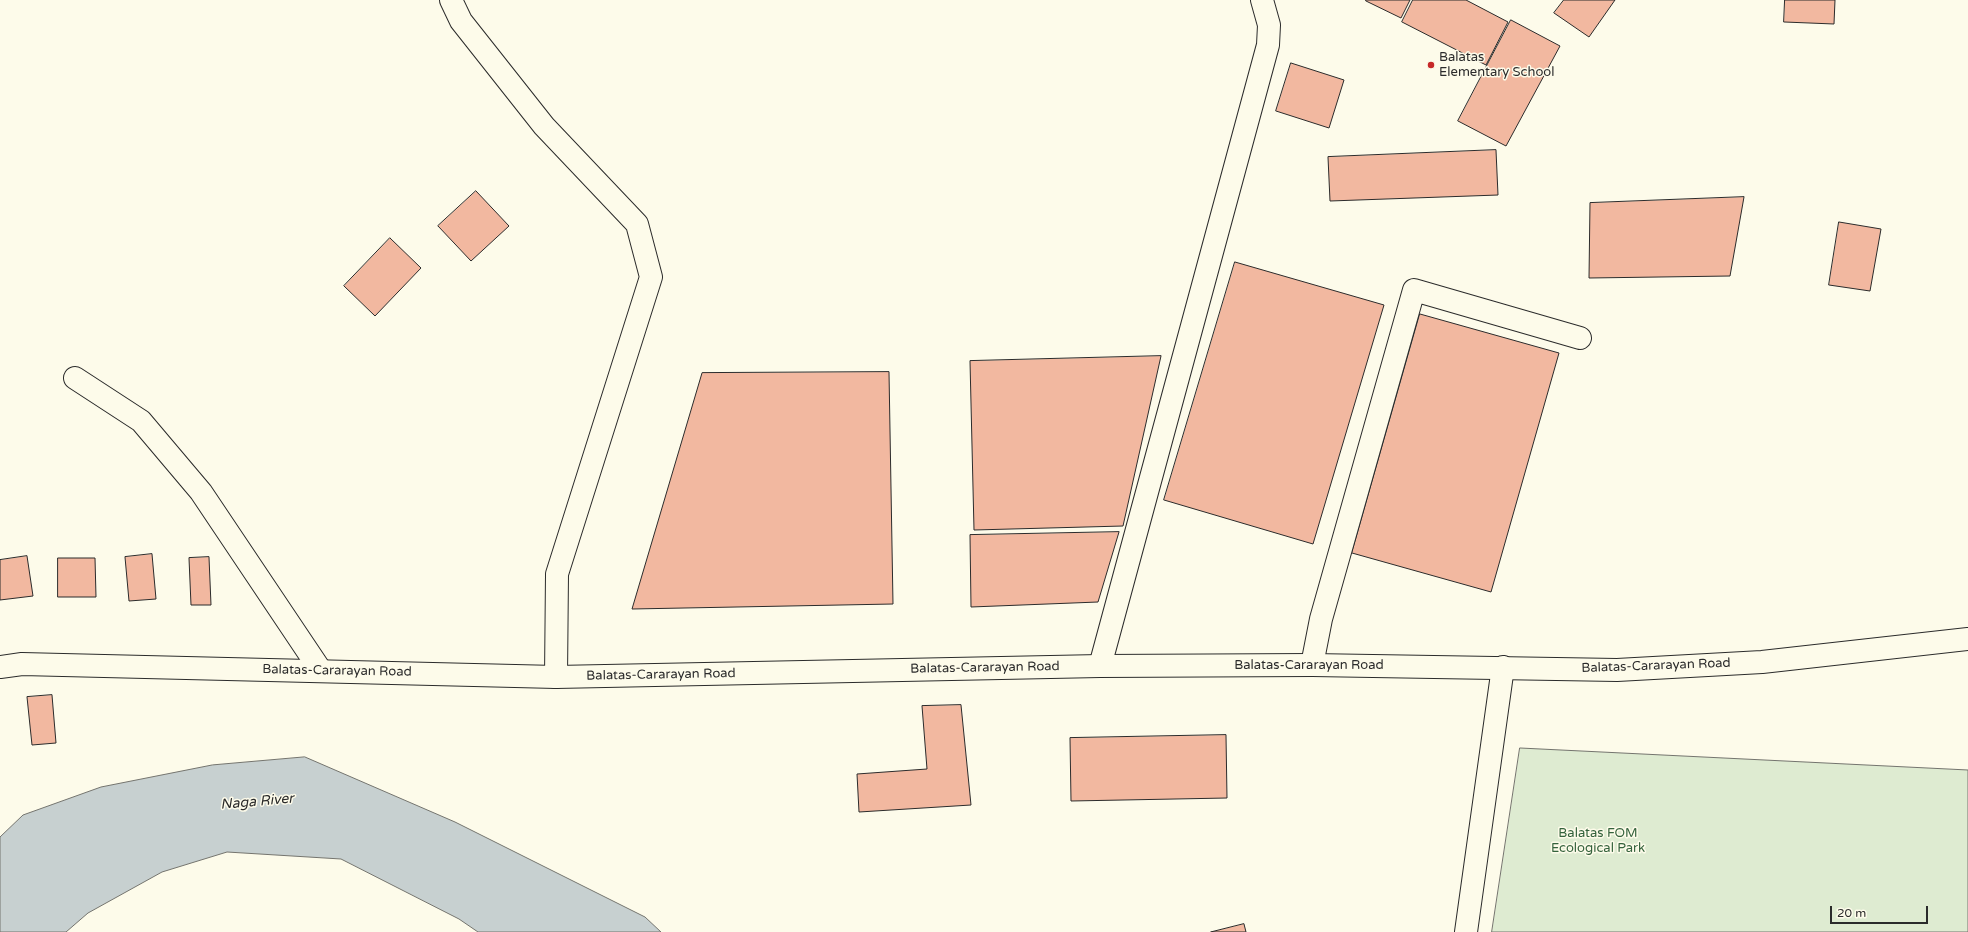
<!DOCTYPE html>
<html>
<head>
<meta charset="utf-8">
<style>
	body { margin:0 }
	#map { position:relative; width:1968px; height:932px; overflow:hidden; background:#fdfbea; font-family:"Varela Round",sans-serif }
	canvas { display:block }
	.scale { position:absolute; left:1830px; top:906px; width:98px; height:18px; box-sizing:border-box; border:2px solid #2b2b2b; border-top:0; padding-left:5px; font-size:12px; line-height:14px; white-space:nowrap; color:#2b2b2b; -webkit-text-stroke:3px #fdfbea; paint-order:stroke }
</style>
</head>
<body>
<div id="map">
<canvas width="1968" height="932"></canvas>
<div class="scale">20 m</div>
</div>
<script>
const ctx = document.querySelector('canvas').getContext('2d');
ctx.lineJoin = 'round';
function fillPath(path, color) {
  ctx.fillStyle = color;
  ctx.fill(path, 'evenodd');
}
function strokePath(path, color, width, dash) {
  ctx.strokeStyle = color;
  ctx.lineWidth = width;
  ctx.lineCap = dash ? 'butt' : 'round';
  ctx.setLineDash(dash || []);
  ctx.stroke(path);
}
function label(font, color, halo, rows, align = 'center') {
  ctx.font = font + ' "Varela Round",sans-serif';
  ctx.lineWidth = 3;
  ctx.setLineDash([]);
  ctx.textBaseline = 'middle';
  ctx.strokeStyle = halo;
  ctx.fillStyle = color;
  for (const [text, x, y, turn = 0] of rows) {
    ctx.save();
    ctx.translate(x, y);
    ctx.rotate((+turn || 0) * Math.PI / 180);
    ctx.textAlign = isNaN(turn) ? turn : align;
    if (halo) ctx.strokeText(text, 0, 0);
    ctx.fillText(text, 0, 0);
    ctx.restore();
  }
}
const green = new Path2D(`
	M1520 748 1968 770V932H1492Z`);
const water = new Path2D(`
	M305 757 455 822 645 917 661 932H478L459 919 341 859 227 852 162 872 88 913 66 932H0V837L23 815 101 787 212 765Z`);
const building = new Path2D(`
	M1366 0H1410L1401 18 1366 1Z
	M1413 0H1466L1508 22 1486 65 1402 22Z
	M1564 0H1615L1589 37 1554 13Z
	M1785 0H1835L1834 24 1784 22Z
	M1511 20 1560 46 1506 146 1458 121Z
	M1291 63 1344 80 1329 128 1276 111Z
	M1496 150 1498 195 1330 201 1328 157Z
	M476 191 509 226 471 261 438 226Z
	M1744 197 1730 276 1589 278 1590 203Z
	M1839 222 1881 229 1870 291 1829 285Z
	M390 238 421 268 375 316 344 286Z
	M1235 262 1384 305 1313 544 1164 500Z
	M1420 314 1559 353 1491 592 1352 553Z
	M1161 356 1123 526 974 530 970 361Z
	M889 372 893 604 632 609 702 373Z
	M1119 532 1098 602 971 607 970 535Z
	M152 554 156 599 129 601 125 557Z
	M27 556 33 596 0 600V560Z
	M209 557 211 605H191L189 558Z
	M58 558H95L96 597H58Z
	M52 695 56 743 32 745 27 697Z
	M961 705 971 805 859 812 857 774 927 769 922 706Z
	M1226 735 1227 798 1071 801 1070 738Z
	M1244 924 1246 932H1211Z`);
const minor = new Path2D(`
	M451 0 461 21 544 126 637 224 651 277 557 574 556 677
	M75 378 141 421 201 492 321 671
	M1312 665 1321 619 1414 290 1580 338
	M1100 666 1268 45 1269 25 1262 0
	M1466 932 1503 667`);
const major = new Path2D(`
	M0 667 22 664 556 677 1100 666 1312 665 1617 670 1762 662 1968 639`);
const markers = [
	[1431,65,4,"#c62828"]
];
const poiNames = [
	["Balatas",1439,58],
	["Elementary School",1439,73]
];
const streetNames = [
	["Balatas-Cararayan Road",1309,666],
	["Balatas-Cararayan Road",1656,666,-2],
	["Balatas-Cararayan Road",985,668,-1],
	["Balatas-Cararayan Road",337,671,1],
	["Balatas-Cararayan Road",661,675,-1]
];
const parkNames = [
	["Balatas FOM",1598,834],
	["Ecological Park",1598,849]
];
const waterNames = [
	["Naga River",257,802,-5]
];
fillPath(green, '#deebd1');
strokePath(green, '#74746e', 1);
fillPath(water, '#c7d0d0');
strokePath(water, '#74746e', 1);
fillPath(building, '#f2b8a0');
strokePath(building, '#2b2b2b', 1);
strokePath(minor, '#2b2b2b', 24);
strokePath(major, '#2b2b2b', 24);
strokePath(minor, '#fdfbea', 22);
strokePath(major, '#fdfbea', 22);
for (const [x, y, r, color] of markers) {
  const dot = new Path2D();
  dot.arc(x, y, r, 0, 2 * Math.PI);
  ctx.fillStyle = color;
  ctx.fill(dot);
  strokePath(dot, '#fdfbea', 1.5);
}
label('13px', '#2b2b2b', '#fdfbea', poiNames, 'left');
label('13px', '#2b2b2b', '#fdfbea', streetNames);
label('13px', '#34623c', '#fdfbea', parkNames);
label('italic 14px', '#2b2b2b', '#fdfbea', waterNames);
</script>
</body>
</html>
